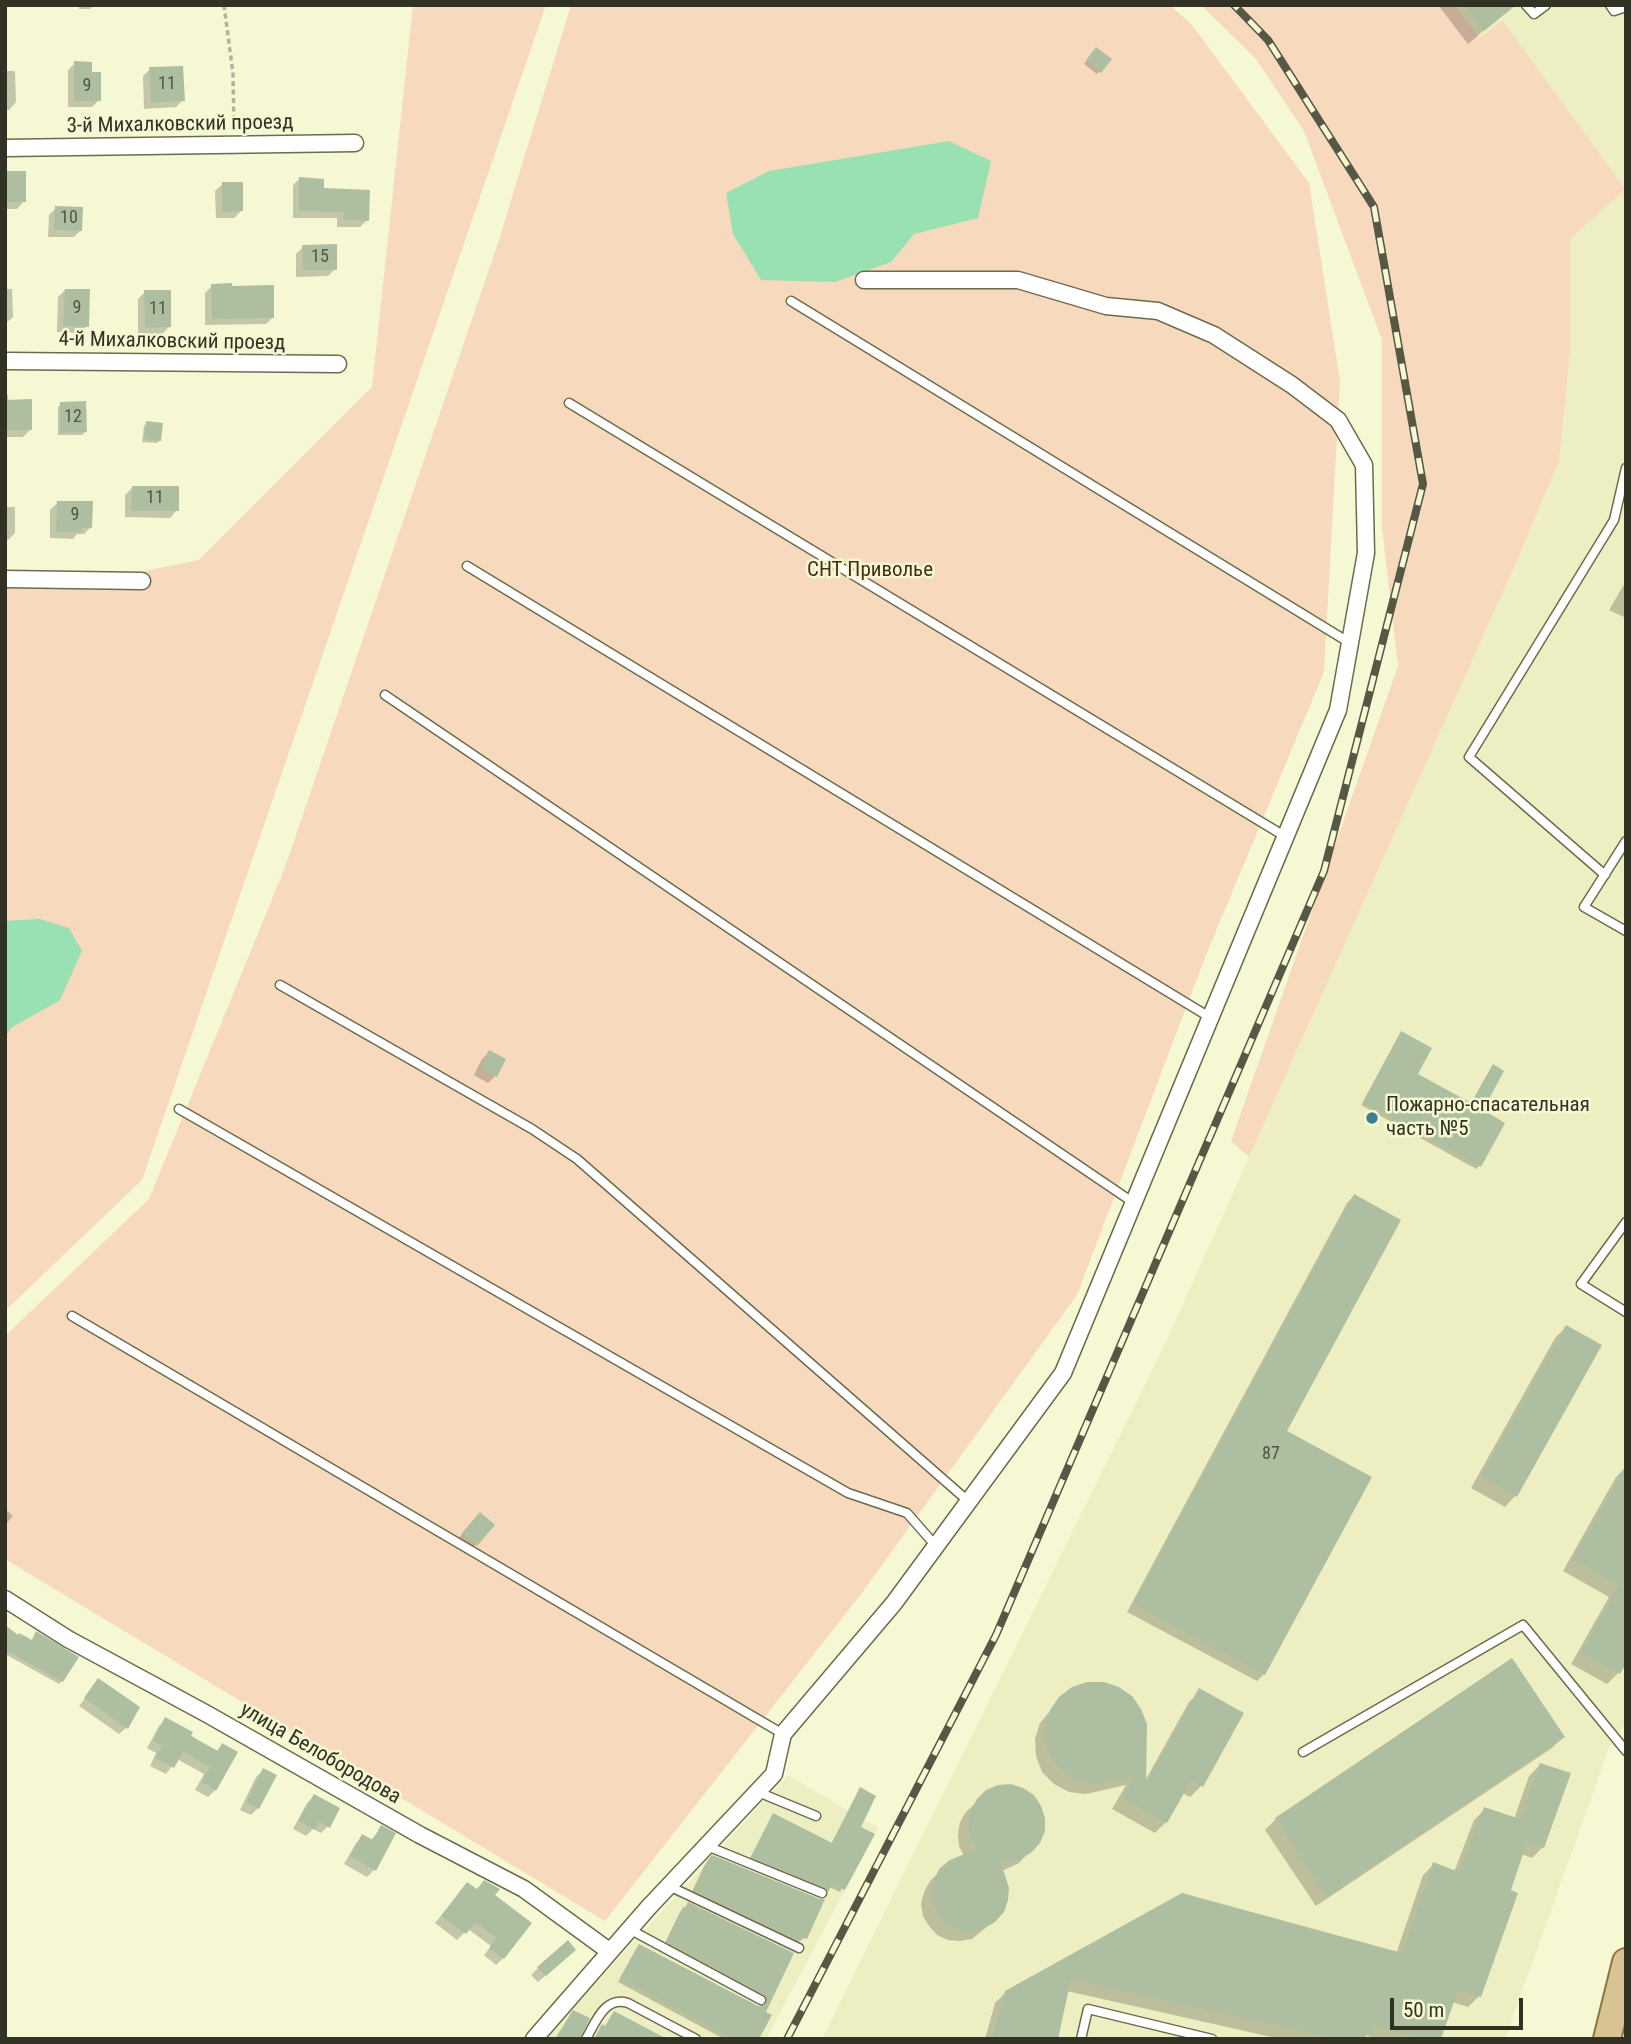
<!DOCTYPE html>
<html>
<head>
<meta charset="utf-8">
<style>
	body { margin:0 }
	#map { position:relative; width:1631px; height:2044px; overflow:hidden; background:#f6f8d4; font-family:"Roboto Condensed",sans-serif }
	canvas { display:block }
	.frame { position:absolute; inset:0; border:7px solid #323224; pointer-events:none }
	.scale { position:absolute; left:1390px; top:1998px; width:133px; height:32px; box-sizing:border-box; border:4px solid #323224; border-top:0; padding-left:9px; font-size:21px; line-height:24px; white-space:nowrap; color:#323224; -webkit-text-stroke:5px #f6f8d4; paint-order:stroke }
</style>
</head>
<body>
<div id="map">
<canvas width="1631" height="2044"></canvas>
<div class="frame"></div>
<div class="scale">50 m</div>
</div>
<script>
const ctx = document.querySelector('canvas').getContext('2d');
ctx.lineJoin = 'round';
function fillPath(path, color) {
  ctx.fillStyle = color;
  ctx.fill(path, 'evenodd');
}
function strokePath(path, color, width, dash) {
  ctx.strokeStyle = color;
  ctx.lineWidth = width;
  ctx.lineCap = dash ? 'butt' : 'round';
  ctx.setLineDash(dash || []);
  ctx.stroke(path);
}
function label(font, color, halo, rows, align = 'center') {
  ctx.font = font + ' "Roboto Condensed",sans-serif';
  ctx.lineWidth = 5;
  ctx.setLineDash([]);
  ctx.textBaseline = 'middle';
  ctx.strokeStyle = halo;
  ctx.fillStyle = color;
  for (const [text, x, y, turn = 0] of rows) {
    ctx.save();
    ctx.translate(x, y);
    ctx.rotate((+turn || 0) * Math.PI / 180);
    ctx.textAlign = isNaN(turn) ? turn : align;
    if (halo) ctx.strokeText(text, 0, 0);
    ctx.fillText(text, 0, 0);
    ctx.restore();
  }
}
const built = new Path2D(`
	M1455 5H1626V1723L1609 1748 1505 2039H822L1165 1344 1516 563 1559 461 1570 353V239L1502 20 1480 38Z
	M788 1775 878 1828 766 2039H544Z`);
const green = new Path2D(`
	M413 5H546L142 1180 5 1311V570L130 574 199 560 372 387Z
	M571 5H1170L1192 25 1309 183 1340 381 1324 672 1206 955 1077 1295 861 1594 605 1921 5 1559V1336L149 1199 284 870 498 243Z
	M1201 5H1455L1480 38 1502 20 1625 189 1570 239V353L1559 461 1516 563 1249 1157 1231 1141 1398 666 1382 528V340L1304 131 1256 59Z`);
const water = new Path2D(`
	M949 141 991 161 978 218 914 234 891 262 835 282 761 280 733 234 726 193 769 171Z
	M40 919 69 928 82 951 60 1000 11 1028 5 1037V921Z`);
const shadow = new Path2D(`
	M79 5H94L90 9H79Z
	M1438 5H1500L1505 12 1468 44Z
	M1096 49 1109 60 1097 74 1084 64Z
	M75 63 90 73 99 100 92 107H68V70Z
	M150 69 183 100 176 107 144 109 143 76Z
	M5 71H15L16 102 9 110H5Z
	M5 173 24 201 17 209H5Z
	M300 178 367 220 360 227H337V218H293V185Z
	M223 184 241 211 234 218H216L215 191Z
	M56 208 81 230 74 237H48L49 215Z
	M303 247 335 269 328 276 296 277V254Z
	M212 286 273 317 266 324 205 325V293Z
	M5 289H12L13 317 5 324Z
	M65 290 87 326 80 333 57 332 58 297Z
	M145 292 169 327 162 334H138V299Z
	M5 395H8V401L30 430 23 437H5Z
	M61 404 85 432 82 435H58V407Z
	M147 423 160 440 157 443 142 442 144 426Z
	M132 488 177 510 170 518 125 517V495Z
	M57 503 91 527 84 534H77L73 539 50 538V510Z
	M5 507H15V533L8 540H5Z
	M1626 581V618L1609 610Z
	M1399 1037 1415 1075 1471 1105 1493 1066 1480 1111 1479 1166 1476 1169 1361 1105Z
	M489 1052 495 1076 488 1083 474 1075 482 1059Z
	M1354 1196 1284 1432 1264 1674 1257 1681 1127 1612 1347 1203Z
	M1566 1327 1516 1495 1505 1507 1471 1488 1555 1338Z
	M1626 1467V1660L1618 1673 1607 1684 1571 1664 1609 1597 1563 1571 1616 1477Z
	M5 1509 13 1516 5 1525Z
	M473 1521 493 1525 469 1552 456 1541Z
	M5 1627 18 1637 31 1641 36 1633 62 1681 59 1684 5 1654Z
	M1512 1661 1563 1737 1552 1748 1316 1906 1265 1830 1276 1819Z
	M98 1681 126 1728 119 1734 79 1706Z
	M1200 1691 1241 1714 1201 1786 1190 1797 1182 1793 1166 1822 1155 1833 1112 1809 1126 1785 1086 1794 1069 1792 1054 1784 1042 1772 1036 1756 1035 1739 1040 1723 1061 1698 1145 1781 1189 1702Z
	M166 1719 216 1752 222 1745 215 1790 208 1797 195 1790 204 1774 177 1759 166 1774 150 1766 156 1753 147 1748 159 1726Z
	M1540 1765 1543 1847 1532 1858 1521 1854 1479 1996 1468 2007 1452 2002 1439 2039H1376L1365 2035 1361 2039H1280L1067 1991 1056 2039H985L995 2003 1006 1992 1182 1895 1396 1954 1423 1875 1434 1864 1454 1872 1474 1820 1485 1809 1514 1819 1529 1776Z
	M263 1770 258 1808 251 1815 240 1810 256 1777Z
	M860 1789 858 1828 872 1835 840 1892 829 1887 825 1893 749 1860 773 1815 831 1844Z
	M987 1792 1030 1851 1019 1863 1002 1871 994 1921 972 1939 960 1941 948 1940 937 1935 929 1926 923 1916 921 1904 924 1892 930 1881 942 1869 964 1856 959 1846 958 1834 960 1822 966 1812Z
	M314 1796 328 1826 321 1833 313 1829 306 1836 293 1829 307 1803Z
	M382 1827 374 1870 367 1877 344 1864 356 1843 363 1836 371 1840Z
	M713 1857 805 1938 796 1943 691 1894 704 1866Z
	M467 1884 476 1891 493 1896 503 1958 496 1965 484 1955 491 1946 468 1929 457 1940 435 1923Z
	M688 1904 792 1954 763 2012 757 2039H724L618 1982 636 1949 758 2008 765 2006 761 1997 664 1945 680 1912Z
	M567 1957 538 1982 531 1975 538 1968Z`);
const building = new Path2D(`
	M1464 5H1516L1484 31Z
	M1096 47 1112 59 1101 73 1086 60Z
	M74 61 92 62V72H101V101H74Z
	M183 66 185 101 151 103 149 67Z
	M5 171H26V202H5Z
	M299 177 324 179V188L370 190 369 221 343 220 344 212 299 211Z
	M222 182H243V211L222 212Z
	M55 206 83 207 82 231 54 230Z
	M337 244V270H303L302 245Z
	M232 283V286L274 285V318L212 319 211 284Z
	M65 289H90L89 327 63 326Z
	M144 290H171V327L145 328Z
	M32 399V430H5V400Z
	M86 401 87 432 60 433V402Z
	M146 421 163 423 161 441 144 439Z
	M132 486H179V511H131Z
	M57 501H93L92 528H82V532H56Z
	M1401 1031 1432 1048 1418 1074 1471 1103 1493 1064 1504 1071 1483 1110 1505 1123 1481 1167 1363 1102Z
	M489 1050 506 1059 497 1077 480 1068Z
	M1354 1194 1401 1220 1287 1431 1372 1477 1265 1675 1133 1604Z
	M1566 1325 1602 1345 1517 1497 1481 1476Z
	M1626 1465V1664L1620 1674 1581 1652 1619 1585 1573 1559Z
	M480 1512 495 1525 477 1546 462 1533Z
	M5 1625 18 1635 19 1633 32 1640 36 1631 79 1657 63 1682 5 1650Z
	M1512 1658 1565 1737 1327 1897 1275 1818Z
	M98 1678 140 1707 128 1729 84 1698Z
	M1087 1682H1104L1119 1687 1132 1696 1141 1709 1147 1724 1146 1784 1199 1688 1244 1713 1203 1787 1191 1781 1167 1823 1122 1798 1135 1776 1098 1784 1081 1781 1065 1773 1053 1760 1046 1744 1045 1727 1050 1710 1059 1697 1072 1687Z
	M165 1717 193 1732 191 1736 218 1751 222 1743 238 1752 216 1791 201 1782 210 1767 183 1752 174 1768 155 1758 162 1746 153 1741Z
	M1540 1763 1571 1773 1544 1848 1527 1842 1511 1890 1518 1893 1481 1997 1458 1990 1441 2039H1418L1377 2025 1363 2039H1338L1071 1979 1058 2039H992L1005 1991 1182 1893 1402 1953 1433 1862 1459 1872 1484 1807 1520 1819Z
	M263 1768 277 1775 259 1809 246 1802Z
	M1011 1784 1023 1788 1034 1795 1041 1806 1045 1818V1831L1040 1843 1032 1852 1021 1859 1001 1863 1009 1888 1008 1900 1004 1912 995 1922 985 1928 972 1931 960 1930 948 1924 939 1915 934 1904 932 1892 934 1879 940 1868 950 1860 977 1849 970 1834 968 1822 971 1810 977 1799 986 1790 998 1785Z
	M860 1787 876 1796 861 1827 875 1834 845 1890 832 1884 828 1892 824 1887 751 1857 773 1813 832 1843Z
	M314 1794 340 1808 330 1828 319 1822 315 1830 298 1821Z
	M381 1825 396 1833 376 1871 350 1856 362 1834 373 1840Z
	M712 1855 820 1899H825L807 1939 802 1937 800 1941 693 1890 707 1861Z
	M484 1880 500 1889 495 1895 532 1923 504 1959 489 1948 497 1938 475 1923 466 1934 441 1916 467 1882 477 1889Z
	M688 1902 794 1953 766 2012 772 2015 759 2039H732L620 1978 639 1944 758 2006 766 2004 767 1999 764 1994 666 1941 683 1907 685 1908Z
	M568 1940 576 1950 546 1976 537 1967Z
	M573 2010 590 2018 580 2039H555Z
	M614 2011 667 2039H594L602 2024 605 2026Z`);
const path = new Path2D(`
	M224 5 233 74 234 129`);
const lane = new Path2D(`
	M1526 5 1534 14 1546 5
	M1610 5 1614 11 1626 7
	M791 301 1350 643
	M569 403 1286 837
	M467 566 1211 1018
	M385 695 1134 1203
	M1626 841 1584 907 1626 931
	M1605 875 1469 757 1614 520 1626 468
	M280 985 532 1129 577 1159 968 1501
	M179 1109 848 1493 907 1513 935 1545
	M1626 1222 1581 1284 1626 1312
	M72 1316 783 1734
	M1303 1752 1523 1625 1626 1751
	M758 1792 816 1816
	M707 1846 822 1893
	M669 1886 799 1948
	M629 1929 761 2000
	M586 2039C596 2021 605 1996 628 2003L696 2039
	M1081 2039 1088 2009 1212 2039`);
const street = new Path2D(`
	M5 148 355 143
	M5 361 338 364
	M5 579 142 581
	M5 1599 68 1639 207 1714 420 1835 524 1889 609 1951
	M534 2039 648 1908 774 1774 783 1734 894 1603 1063 1373 1338 710 1366 553 1364 465 1338 420 1292 385 1214 335 1158 311 1106 306 1018 280H864`);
const primary = new Path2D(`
	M1607 2039 1626 1962`);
const rail = new Path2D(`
	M787 2039 996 1635 1324 871 1423 484 1374 207 1268 40 1234 5`);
const markers = [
	[1372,1118,7,"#407e94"]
];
const numberNames = [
	["11",167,84],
	["9",87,86],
	["10",69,218],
	["15",320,257],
	["9",77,308],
	["11",158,309],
	["12",73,417],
	["11",155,498],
	["9",75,515],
	["87",1271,1454]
];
const streetNames = [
	["3-й Михалковский проезд",180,125,-1],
	["4-й Михалковский проезд",172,342,1],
	["улица Белобородова",320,1754,30]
];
const parkNames = [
	["СНТ Приволье",870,571]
];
const poiNames = [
	["Пожарно-спасательная",1386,1106],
	["часть №5",1386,1130]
];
fillPath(built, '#edefc3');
fillPath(green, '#f7d9bd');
fillPath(water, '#99e0b2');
fillPath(shadow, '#0003');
fillPath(building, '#adbfa0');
strokePath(lane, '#6b6c4c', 11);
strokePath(street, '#6b6c4c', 19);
strokePath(primary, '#8c763d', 30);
strokePath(path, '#b2b397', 3.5, [5, 3.5]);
strokePath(lane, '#fff', 8);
strokePath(street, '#fff', 16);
strokePath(primary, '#d7c393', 26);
strokePath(rail, '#565744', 8);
strokePath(rail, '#f6f8d4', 5, [16]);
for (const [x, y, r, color] of markers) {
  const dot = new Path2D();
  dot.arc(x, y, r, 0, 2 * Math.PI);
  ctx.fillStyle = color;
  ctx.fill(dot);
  strokePath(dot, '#f6f8d4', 2.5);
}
label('18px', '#515543', null, numberNames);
label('21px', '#323224', '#f6f8d4', streetNames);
label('21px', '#452d15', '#f6f8d4', parkNames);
label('21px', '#323224', '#f6f8d4', poiNames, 'left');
</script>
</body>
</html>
